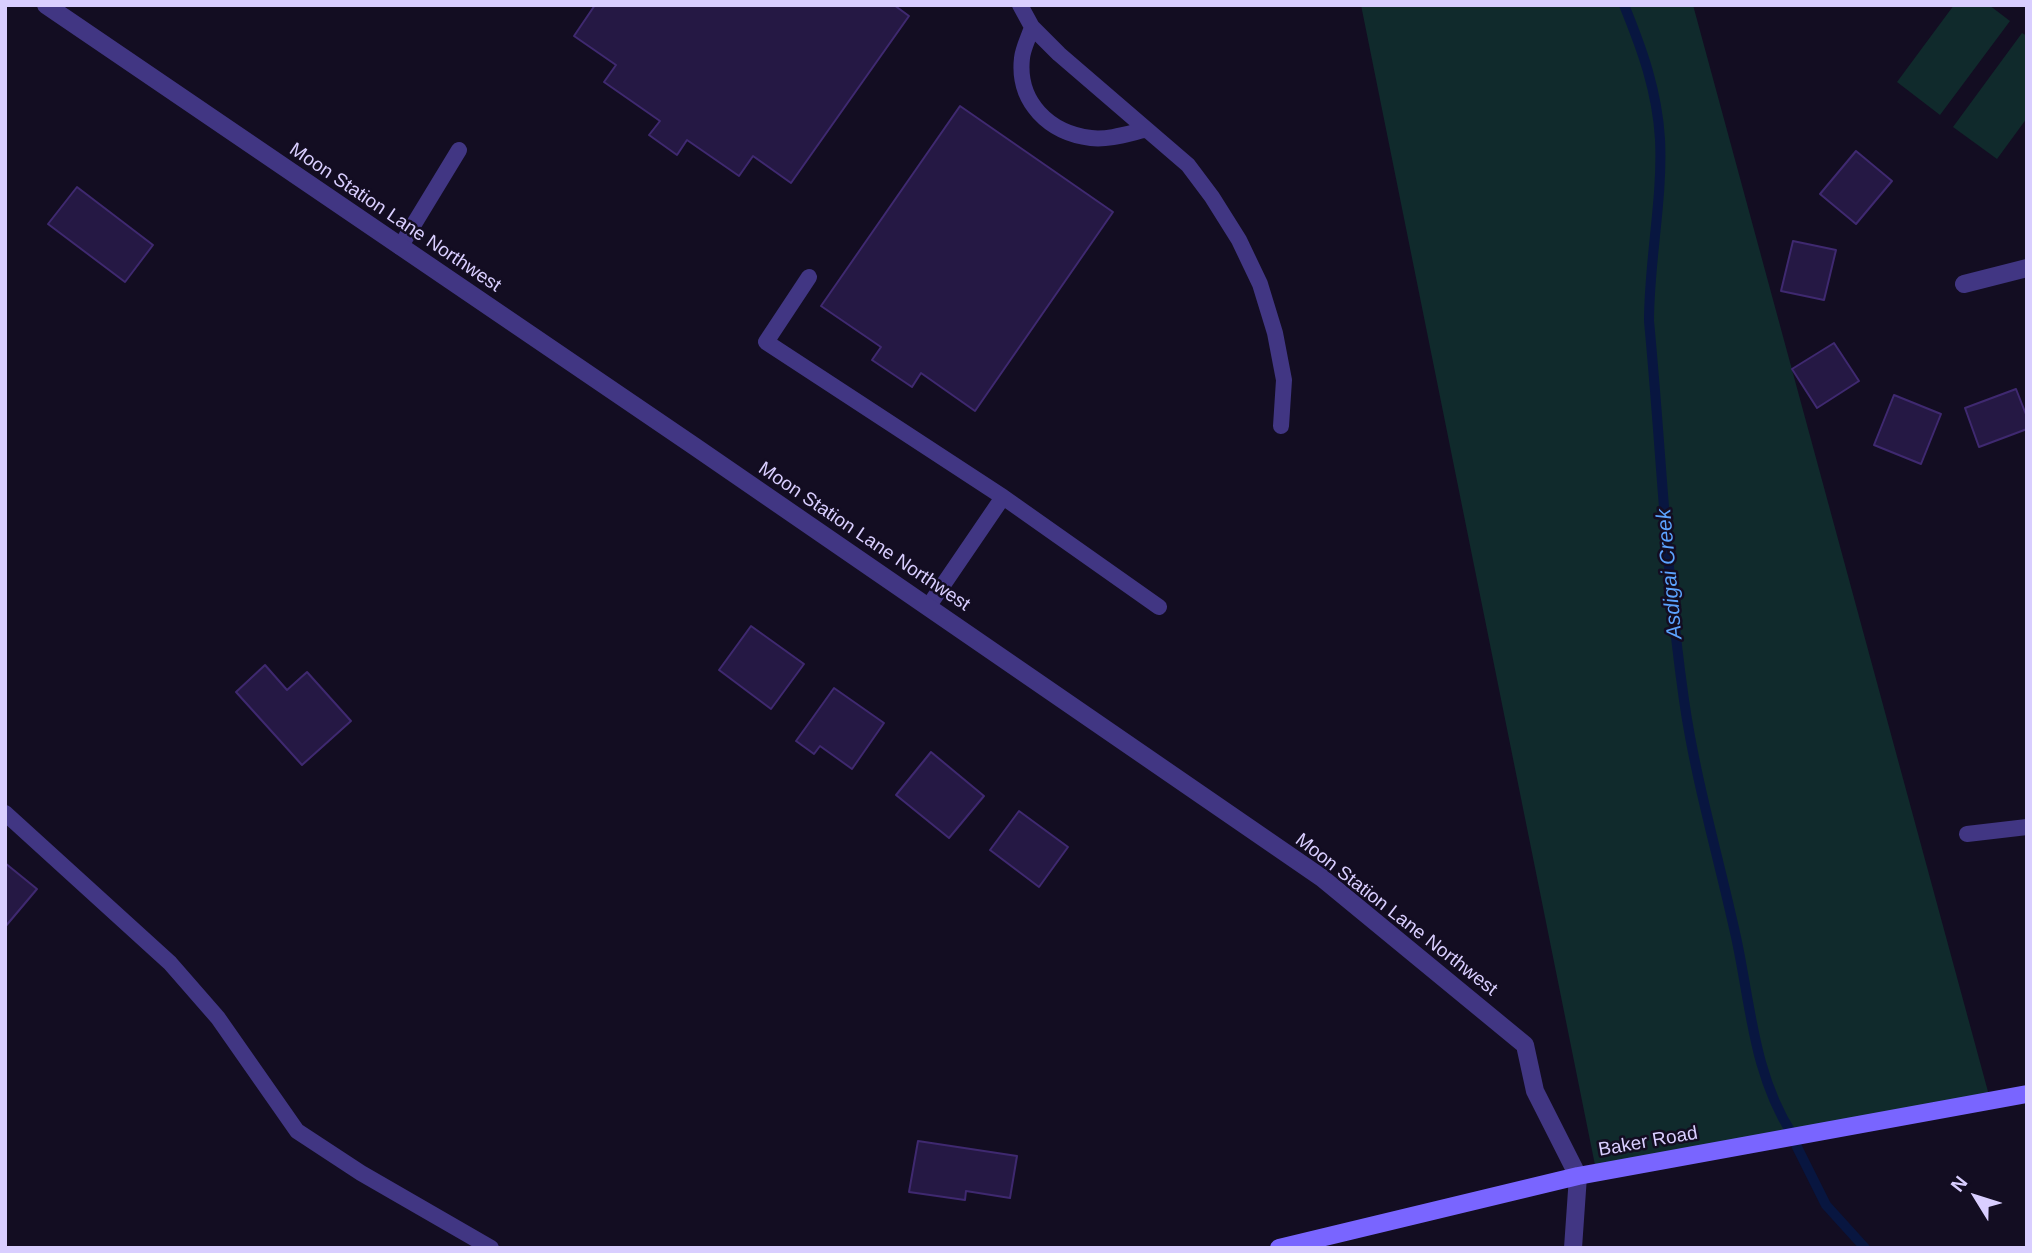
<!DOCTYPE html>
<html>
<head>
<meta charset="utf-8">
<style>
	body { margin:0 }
	#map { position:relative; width:2032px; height:1253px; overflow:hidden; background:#130d22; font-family:Helvetica,sans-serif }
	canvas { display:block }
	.frame { position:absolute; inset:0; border:7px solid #d9ceff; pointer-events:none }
	.north { position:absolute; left:1941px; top:1162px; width:70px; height:70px; -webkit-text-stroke:5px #130d22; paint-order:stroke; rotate:308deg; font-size:19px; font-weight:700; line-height:28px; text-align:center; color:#d9ceff }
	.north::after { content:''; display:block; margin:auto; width:24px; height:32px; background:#d9ceff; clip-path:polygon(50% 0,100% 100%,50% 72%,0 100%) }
</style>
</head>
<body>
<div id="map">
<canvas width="2032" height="1253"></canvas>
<div class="frame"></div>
<div class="north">N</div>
</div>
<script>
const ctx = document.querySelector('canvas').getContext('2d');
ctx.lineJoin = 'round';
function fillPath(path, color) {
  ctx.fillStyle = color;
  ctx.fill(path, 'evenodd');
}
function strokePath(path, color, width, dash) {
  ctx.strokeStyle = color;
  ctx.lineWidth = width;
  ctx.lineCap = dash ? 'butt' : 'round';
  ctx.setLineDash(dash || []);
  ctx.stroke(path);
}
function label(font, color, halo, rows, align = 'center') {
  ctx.font = font + ' Helvetica,sans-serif';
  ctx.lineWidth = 5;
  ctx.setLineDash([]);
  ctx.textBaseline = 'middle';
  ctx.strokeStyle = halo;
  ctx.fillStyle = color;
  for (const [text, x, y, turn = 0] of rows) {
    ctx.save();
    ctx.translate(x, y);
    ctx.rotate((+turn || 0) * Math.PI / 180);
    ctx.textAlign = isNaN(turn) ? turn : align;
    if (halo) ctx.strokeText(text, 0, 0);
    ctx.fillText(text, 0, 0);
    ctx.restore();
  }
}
const green = new Path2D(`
	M1361 5H1693L1990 1099 1596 1170Z
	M1954 5H1989L2010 21 1940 115 1897 82Z
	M2022 33 2027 36V118L1997 159 1953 127Z`);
const stream = new Path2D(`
	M1624 5C1642 49 1657 90 1660 139 1663 199 1649 260 1649 321 1661 447 1666 574 1684 700 1695 778 1719 859 1736 937 1751 1006 1753 1072 1792 1134
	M1793 1139 1826 1205 1865 1248`);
const building = new Path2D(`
	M595 5H894L909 16 791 183 753 156 739 176 687 140 677 155 649 135 660 121 604 82 616 65 574 36Z
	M960 106 1113 212 975 411 921 373 912 387 872 360 881 347 821 306Z
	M1856 151 1892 181 1856 224 1820 194Z
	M77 187 153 245 125 282 48 224Z
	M1793 241 1836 250 1824 300 1781 291Z
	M1834 343 1859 381 1817 408 1792 369Z
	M2016 389 2027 417V429L1979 447 1965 408Z
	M1894 395 1941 414 1921 464 1874 445Z
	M751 626 804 664 771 709 719 670Z
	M265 665 287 690 307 672 351 721 302 765 236 692Z
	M834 688 884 723 852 769 820 746 814 754 796 741Z
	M931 752 984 796 949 838 896 795Z
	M1019 811 1068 847 1039 887 990 850Z
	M5 863 37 889 5 927Z
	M918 1141 1017 1156 1010 1198 966 1191 965 1200 909 1192Z`);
const service = new Path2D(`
	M1020 5 1032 27 1059 54 1188 165 1212 197 1239 240 1260 284 1275 333 1284 380 1281 426
	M1032 27C1029 37 1023 48 1022 58 1017 102 1049 133 1091 138 1108 140 1127 134 1144 130
	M400 247 459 150
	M809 277 766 342 1003 497 928 607
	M1003 497 1159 607
	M5 813 170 963 218 1018 297 1131 361 1173 491 1248
	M1967 834 2027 827`);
const minor = new Path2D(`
	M46 5 694 446 1322 878 1525 1045 1535 1091 1578 1176 1573 1248
	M1964 284 2027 268`);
const secondary = new Path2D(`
	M1279 1248 1578 1176 2027 1094`);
const streetNames = [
	["Moon Station Lane Northwest",395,218,34],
	["Moon Station Lane Northwest",864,537,34],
	["Moon Station Lane Northwest",1396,915,38],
	["Baker Road",1648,1142,-10]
];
const waterNames = [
	["Asdigai Creek",1670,574,-95]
];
fillPath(green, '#102a2c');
strokePath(stream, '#081640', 10);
fillPath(building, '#251844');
strokePath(building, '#3f2970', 2);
strokePath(service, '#413683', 16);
strokePath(minor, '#413683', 18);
strokePath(secondary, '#7965ff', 18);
label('19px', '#d9ceff', '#130d22', streetNames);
label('italic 21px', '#5ca3ff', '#130d22', waterNames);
</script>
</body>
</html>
